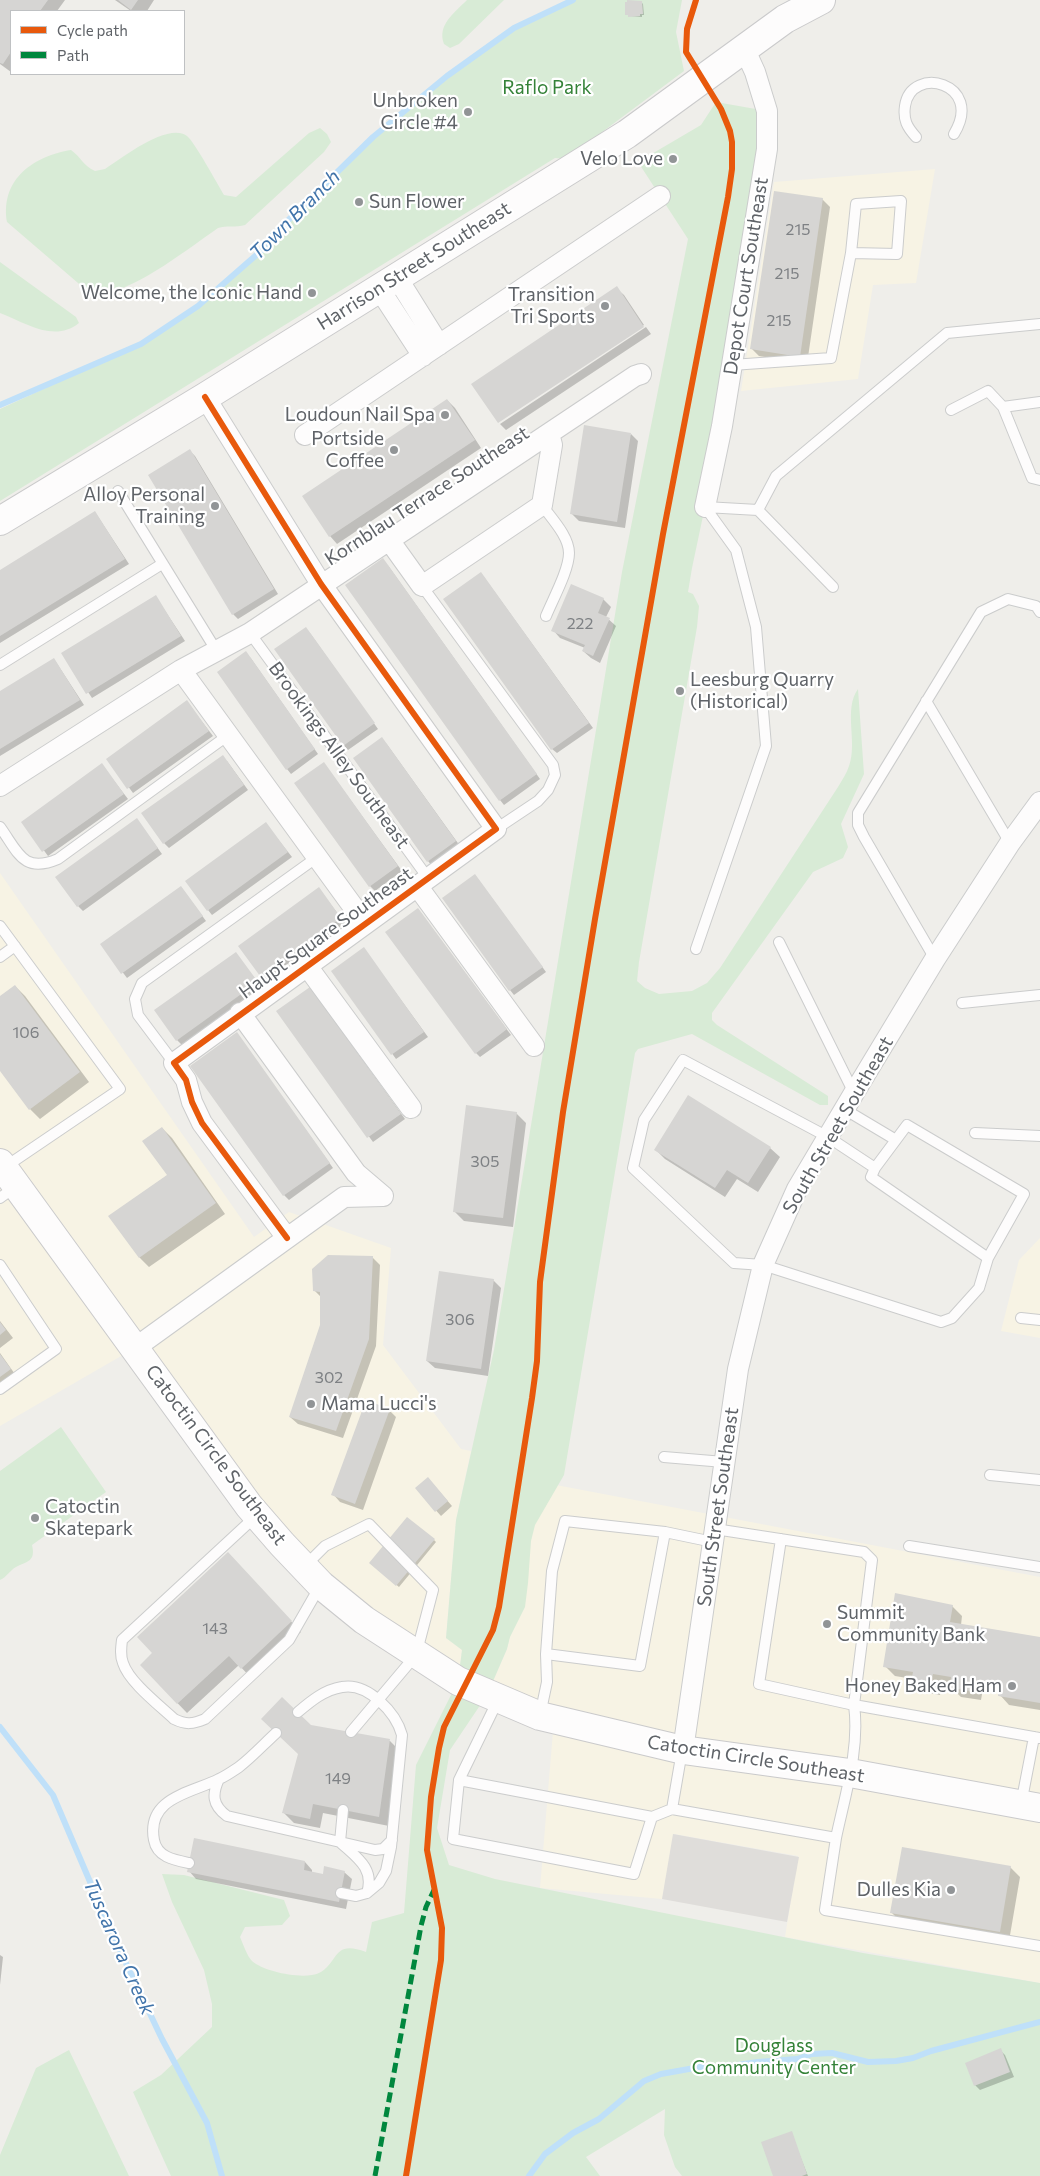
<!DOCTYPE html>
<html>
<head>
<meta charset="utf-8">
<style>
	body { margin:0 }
	#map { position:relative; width:1040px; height:2176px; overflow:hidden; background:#efeeea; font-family:Commissioner,sans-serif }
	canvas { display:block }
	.legend { position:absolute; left:10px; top:10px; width:175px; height:65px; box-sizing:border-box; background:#fff; border:1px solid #bfc1c3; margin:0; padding:6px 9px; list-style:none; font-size:15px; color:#5f6368 }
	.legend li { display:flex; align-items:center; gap:10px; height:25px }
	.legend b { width:25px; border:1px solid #bfc1c3 }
</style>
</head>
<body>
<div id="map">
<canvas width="1040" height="2176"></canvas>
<ul class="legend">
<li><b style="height:6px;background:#e8590c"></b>Cycle path</li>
<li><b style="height:6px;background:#00873e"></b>Path</li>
</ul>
</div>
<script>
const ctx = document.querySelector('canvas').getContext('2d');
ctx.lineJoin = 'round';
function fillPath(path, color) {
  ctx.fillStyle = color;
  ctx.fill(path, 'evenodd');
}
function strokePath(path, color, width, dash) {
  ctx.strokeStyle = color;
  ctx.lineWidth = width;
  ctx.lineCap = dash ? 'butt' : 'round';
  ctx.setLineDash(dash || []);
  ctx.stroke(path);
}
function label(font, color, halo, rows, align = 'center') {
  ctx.font = font + ' Commissioner,sans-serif';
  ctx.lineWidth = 4.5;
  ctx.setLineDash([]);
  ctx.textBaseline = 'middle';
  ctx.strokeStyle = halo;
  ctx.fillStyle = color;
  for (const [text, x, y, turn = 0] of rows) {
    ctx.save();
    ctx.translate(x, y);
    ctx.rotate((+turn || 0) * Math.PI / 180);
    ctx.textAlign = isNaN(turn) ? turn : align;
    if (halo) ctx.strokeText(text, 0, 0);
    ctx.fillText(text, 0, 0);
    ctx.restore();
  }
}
const commercial = new Path2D(`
	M935 169 916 283 873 285 858 379 741 391 774 182Z
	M0 873 254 1237 289 1212 391 1248 383 1345 461 1449 471 1451 456 1520 446 1638 462 1650 458 1681 321 1585 135 1348 0 1426Z
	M1040 1238V1338L1001 1331 1019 1260Z
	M556 1485 1040 1577V1983L785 1937 798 1856 674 1834 662 1899 540 1888 554 1719 487 1695 507 1649 534 1526Z`);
const industrial = new Path2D(`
	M673 1834 799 1857 787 1922 662 1899Z`);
const green = new Path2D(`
	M467 0H504L459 44 450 48 444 44C437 25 454 13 467 0Z
	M573 0H682L676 32 684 71 566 159 555 158 0 501V409L141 344 198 306 262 250 268 240 373 137 447 76 514 28Z
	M716 102 767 111 722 426 692 568 688 592 693 594 699 606 697 627 639 962 637 981 645 988 659 994 692 991 707 983 720 968 838 787C842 780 847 773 849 766 858 742 843 710 858 689L864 774 841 824 848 847 843 858 813 872 712 1013V1020L717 1025 828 1096V1105H820L692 1034 638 1049 635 1053 564 1475 535 1525 531 1541 528 1583 525 1607 510 1637 507 1649 487 1695 450 1750 437 1828 449 1865 495 1879 863 1953 1040 1983V2176H682L675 2167 664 2135 665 2109 586 2157 600 2176H171L133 2092 161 2075 212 2027V2004L204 1970 172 1902 162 1874 184 1875 284 1900 290 1916 282 1925 245 1927 240 1937C243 1944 247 1956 252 1961 264 1972 304 1980 319 1973 339 1963 332 1939 366 1952L372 1922 404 1913 416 1765 458 1681 462 1650 446 1638 456 1520 494 1350 622 572 688 239 638 162 701 125Z
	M320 128 327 134 331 142 324 152 245 225C236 228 226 225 218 228 192 246 137 289 107 292 99 293 93 291 85 289L7 222C0 178 35 156 71 150 82 158 82 165 95 171L105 169C122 158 168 122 187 136 194 141 218 185 224 195L236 197 309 133Z
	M0 262 76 317 79 323C54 343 26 323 0 313Z
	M61 1427 106 1492 32 1545C36 1562 27 1561 16 1567 10 1570 7 1577 0 1580V1471Z
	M69 2050 129 2176H0V2155L36 2068Z`);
const shadow = new Path2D(`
	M0 0H65L57 11H11V72L0 64Z
	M115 0H154L147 11H131Z
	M628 1H639L641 2 643 4 644 15H642V17L629 16 627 14Z
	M822 199 830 207 807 364 759 356 752 349Z
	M616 288 624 295 644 325 498 422Z
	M646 327 651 334 506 430 500 424Z
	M447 400 455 408 481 448 337 544 330 536Z
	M631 434 638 441 625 528 579 521 572 514Z
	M190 451 195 456 278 594 238 619 233 614Z
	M95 512 129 564 0 643V571Z
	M387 564 540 779 504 805 500 800Z
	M481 573 593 728 557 753 552 749Z
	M156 597 185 641 92 698 63 654Z
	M603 599 611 607 606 617 616 626 600 663 591 658 583 651 585 648 560 638 553 630Z
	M310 633 378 729 348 750 343 745Z
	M250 657 318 754 291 774 287 769Z
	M54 659 84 705 0 756V692Z
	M187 702 213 736 133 793 108 759Z
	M386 743 460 846 432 866 428 861Z
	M227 761 248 790 169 848 164 843Z
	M102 765 128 799 48 856 23 822Z
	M328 769 402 871 375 891 370 886Z
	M266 824 292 857 212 915 208 910Z
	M141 825 162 854 83 911 78 906Z
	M475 875 546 972 514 995 510 990Z
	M181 887 206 921 127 978 102 945Z
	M319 889 345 923 265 980 260 975Z
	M418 909 511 1035 480 1057 476 1053Z
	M364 949 428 1037 396 1059 333 971Z
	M236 954 262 988 182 1045 177 1040Z
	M15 986 25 996 89 1082 40 1119 30 1109 0 1069V997Z
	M310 988 405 1119 373 1142 278 1012Z
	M241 1039 333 1168 289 1200 284 1195Z
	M516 1113 526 1123 513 1227 464 1221 454 1211Z
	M162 1128 172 1138 225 1214 149 1267 140 1258 110 1216 168 1175Z
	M770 1148 780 1157 758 1192 737 1179 725 1197 665 1159 655 1149Z
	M372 1257 380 1265 376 1346 343 1438 298 1424 290 1417 321 1325V1297L314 1290Z
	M493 1280 501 1288 488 1376 435 1368 427 1361Z
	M0 1321 13 1338 0 1348Z
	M0 1353 17 1377 0 1389Z
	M389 1410 396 1417 363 1510 340 1502 333 1494Z
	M432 1483 452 1506 441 1516 416 1488Z
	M434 1540 436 1542 399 1587 373 1565Z
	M237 1564 301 1632 251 1678 239 1665 187 1713 141 1665Z
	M952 1606 962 1616 961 1625 1040 1639V1710L1009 1705 1000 1695V1692L983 1689 981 1700 961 1697 951 1687 952 1685 942 1683 940 1695 923 1692 913 1682V1679L895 1676 885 1666Z
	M310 1726 390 1741 400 1751 389 1826 323 1813 320 1828 294 1823 284 1813Z
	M305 1862 312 1870V1873L324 1875 344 1872 352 1879 346 1909 196 1879 189 1871Z
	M1010 1867 1020 1877 1009 1941 902 1923 892 1913Z
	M0 1955 3 1957 0 1985Z
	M1000 2050 1005 2055 1014 2077 980 2090 975 2085Z
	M791 2133 808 2176H774Z`);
const stream = new Path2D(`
	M0 405 141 344 198 306 262 250 268 240 373 137 447 76 514 28 573 0
	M0 1727 53 1795 114 1938 162 2039 207 2123 222 2176
	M529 2176 545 2154 573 2133 599 2119 644 2081 661 2074 700 2067 717 2068 758 2062 797 2059 812 2054 832 2053 868 2062 896 2061 913 2058 931 2051 1040 2022`);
const building = new Path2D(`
	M0 0H48L40 11H11V52L3 64 0 63Z
	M118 0H138L131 10Z
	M627 0 642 1 643 14H640V16L628 17V15H625V2H627Z
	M774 191 823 198 800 357 750 349Z
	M617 286 644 327 498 423 471 384Z
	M447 399 475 440 329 537 302 496Z
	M584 425 631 433 617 522 570 514Z
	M190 449 274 589 232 615 148 475Z
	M95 511 125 559 0 636V570Z
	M383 558 537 774 499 801 345 585Z
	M481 572 589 723 551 750 443 599Z
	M571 584 604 598 598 613 610 618 593 656 582 651 585 645 551 631Z
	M156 595 181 636 86 694 61 653Z
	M306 627 375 723 343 746 274 649Z
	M246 651 315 749 286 770 217 672Z
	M54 658 80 700 0 749V691Z
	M187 700 209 731 127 789 106 759Z
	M382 737 456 841 427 862 353 758Z
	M223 755 244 785 163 844 141 813Z
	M324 762 398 866 369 887 294 783Z
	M102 763 124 794 42 852 21 822Z
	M137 818 158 848 77 907 55 877Z
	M266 822 288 852 207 911 185 881Z
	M475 874 543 967 509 991 442 898Z
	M181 886 203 916 121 974 100 944Z
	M319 887 341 918 260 976 238 946Z
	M418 908 507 1029 475 1054 385 932Z
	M364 947 424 1032 391 1055 331 971Z
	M236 952 258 982 176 1041 154 1010Z
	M15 985 80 1072 29 1110 0 1071V996Z
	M310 987 401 1114 367 1138 276 1011Z
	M237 1032 330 1163 283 1196 190 1066Z
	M688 1095 771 1147 748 1183 727 1170 715 1188 654 1150Z
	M466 1105 517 1112 503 1218 453 1212Z
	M162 1127 216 1203 139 1258 108 1216 167 1175 142 1141Z
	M328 1255 373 1256 369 1339 336 1431 289 1417 320 1325V1292L313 1291 312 1269Z
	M439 1271 494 1279 481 1369 426 1361Z
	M0 1322 6 1330 0 1335Z
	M0 1354 11 1369 0 1377Z
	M366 1400 390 1409 355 1504 331 1495Z
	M428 1477 448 1501 435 1512 415 1488Z
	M407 1517 435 1539 396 1586 369 1563Z
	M228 1552 292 1621 241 1669 229 1656 177 1704 140 1665 152 1653 137 1637Z
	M895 1593 953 1605 950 1622 1040 1637V1703L998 1696 1000 1684 973 1680 971 1691 950 1688 951 1677 933 1674 930 1686 911 1682 913 1672 883 1667Z
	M282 1697 311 1725 390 1739 379 1817 313 1804 310 1819 282 1813 298 1754 261 1719Z
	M194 1838 305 1861 304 1870 323 1874 324 1866 345 1871 339 1902 187 1872Z
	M902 1847 1011 1866 1000 1932 890 1913Z
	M1001 2048 1010 2072 974 2086 965 2063Z
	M792 2131 807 2174 802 2176H773L761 2142Z`);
const lane = new Path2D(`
	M916 137C907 127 903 120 905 106 911 64 985 83 954 134
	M732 365 831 358 851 253 856 204 901 201 897 254 851 253
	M1040 402 1003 407 1032 478 1040 480
	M951 410 988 391 1003 407
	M118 491 216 650
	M542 505C551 518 569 536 569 553 569 570 553 599 546 616
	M758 510 776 476 947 333 1040 324
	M422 586 553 765 555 775 548 790 538 801 496 829
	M250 633 428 878
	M0 665 162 564
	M926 701 1010 843
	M0 827C18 852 23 874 58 859L227 736
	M0 926 120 1089 5 1167
	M779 942 854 1093
	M696 949 766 746 756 627 736 550 705 507 758 510 833 587
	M0 957 15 946
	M935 959 864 837 858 825V813L981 612 1008 599 1036 606 1040 612
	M962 1003 1040 995
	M174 1063 138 1015 135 999 142 983 316 858
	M844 1109 896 1140
	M975 1133 1040 1136
	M875 1168 828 1137 683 1060 644 1120 633 1168 734 1263 763 1265 941 1322 952 1318 979 1288 988 1258 1024 1194 907 1125 875 1168 871 1177 988 1258
	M0 1198 15 1187
	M0 1265 56 1349 0 1389
	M1021 1318 1040 1320
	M664 1457 724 1462
	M990 1475 1040 1480
	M256 1516 122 1640C121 1648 120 1656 123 1663 129 1682 159 1705 174 1719 186 1725 193 1724 205 1719L289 1640 320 1586
	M715 1529 864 1552 872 1560 854 1705C860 1749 845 1795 836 1838
	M781 1539 759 1684 854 1705 1040 1738
	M909 1546 1040 1567
	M304 1567 325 1546 369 1524 433 1590 416 1655 351 1732
	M546 1654 552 1571 565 1521 665 1532
	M498 1700 459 1780 453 1839 634 1874 652 1817 672 1809 682 1751
	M298 1712C311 1701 324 1690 342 1687 368 1682 396 1713 402 1735L391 1847 386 1871 379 1883 367 1893 356 1896 341 1893
	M540 1715 547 1682 546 1654 640 1666 665 1532 713 1542
	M219 1779C212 1794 212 1805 227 1816L375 1850 383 1849 392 1840
	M459 1780 652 1817
	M1021 1804 1034 1737
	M672 1809 836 1838 825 1910 1040 1946
	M343 1810 340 1842C356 1857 375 1868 367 1893
	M189 1863C174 1860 157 1857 154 1840 146 1797 192 1793 219 1779 226 1776 233 1771 239 1767 252 1757 264 1744 276 1733`);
const street = new Path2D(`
	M396 276 439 345
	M378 287 423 356
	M205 397 321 584 496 829 174 1063 186 1080 192 1102 202 1123 287 1238
	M305 435 660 196
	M705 507 722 426 767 149V111L755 72 744 48
	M389 540 422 586 542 505 552 445 549 434
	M181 670 365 923
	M0 786 181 670 250 633 635 376 641 374
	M418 887 534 1046
	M307 966 411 1108
	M240 1013 356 1173 383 1196
	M135 1348 344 1197 383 1196
	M683 1750 738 1369 763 1265 797 1189 854 1093 935 959 1010 843 1040 802`);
const secondary = new Path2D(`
	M0 521 205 397 627 134 785 19 821 0
	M0 1163 249 1506 282 1544 321 1585 364 1620 458 1681 540 1716 683 1750 850 1773 1040 1808`);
const quiet = new Path2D(`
	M375 2176 421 1926 426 1907 434 1890`);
const cycleway = new Path2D(`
	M205 397 321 584 496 829 174 1063 186 1080 192 1102 202 1123 287 1238
	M406 2176 441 1960 442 1928 427 1850 431 1797 439 1748 444 1727 493 1630 499 1607 532 1398 537 1361 540 1282 563 1112 595 919 663 534 728 197 732 169V142L730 131 721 109 686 52 687 29 696 0`);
const markers = [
	[468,112,5,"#919496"],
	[673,159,5,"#919496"],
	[359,202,5,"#919496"],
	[312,293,5,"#919496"],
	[605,306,5,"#919496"],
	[445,415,5,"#919496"],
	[394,450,5,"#919496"],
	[215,506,5,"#919496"],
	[680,691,5,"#919496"],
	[311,1404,5,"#919496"],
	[35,1518,5,"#919496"],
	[827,1624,5,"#919496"],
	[1012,1686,5,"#919496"],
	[951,1890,5,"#919496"]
];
const numberNames = [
	["215",798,230],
	["215",787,274],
	["215",779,321],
	["222",580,624],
	["106",26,1033],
	["305",485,1162],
	["306",460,1320],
	["302",329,1378],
	["143",215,1629],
	["149",338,1779]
];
const parkNames = [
	["Raflo Park",547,88],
	["Douglass",774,2046],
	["Community Center",774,2068]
];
const poiNames = [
	["Unbroken",458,101],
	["Circle #4",458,123],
	["Velo Love",663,159],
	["Sun Flower",369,202,"left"],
	["Welcome, the Iconic Hand",302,293],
	["Transition",595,295],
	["Tri Sports",595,317],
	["Loudoun Nail Spa",435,415],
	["Portside",384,439],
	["Coffee",384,461],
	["Alloy Personal",205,495],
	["Training",205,517],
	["Leesburg Quarry",690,680,"left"],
	["(Historical)",690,702,"left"],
	["Mama Lucci's",321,1404,"left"],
	["Catoctin",45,1507,"left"],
	["Skatepark",45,1529,"left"],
	["Summit",837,1613,"left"],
	["Community Bank",837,1635,"left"],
	["Honey Baked Ham",1002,1686],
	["Dulles Kia",941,1890]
];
const streetNames = [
	["Harrison Street Southeast",414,266,-32],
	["Depot Court Southeast",746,276,-81],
	["Kornblau Terrace Southeast",427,496,-33],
	["Brookings Alley Southeast",339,755,54],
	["Haupt Square Southeast",326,933,-36],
	["South Street Southeast",838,1125,-60],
	["Catoctin Circle Southeast",216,1455,53],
	["South Street Southeast",718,1507,-82],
	["Catoctin Circle Southeast",756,1759,9]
];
const waterNames = [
	["Town Branch",295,215,-45],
	["Tuscarora Creek",119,1947,66]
];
fillPath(commercial, '#f7f3e4');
fillPath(industrial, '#dfddda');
fillPath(green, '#d8ebd6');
fillPath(shadow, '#0003');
strokePath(stream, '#bfe0f9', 6);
fillPath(building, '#d6d5d3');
strokePath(lane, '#cbcccc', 12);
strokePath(street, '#cbcccc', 22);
strokePath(secondary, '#cacacb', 30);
strokePath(lane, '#fdfcfc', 10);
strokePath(street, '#fdfcfc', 20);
strokePath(secondary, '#fdfcfc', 28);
strokePath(quiet, '#00873e', 5, [10, 5]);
strokePath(cycleway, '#e8590c', 6);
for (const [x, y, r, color] of markers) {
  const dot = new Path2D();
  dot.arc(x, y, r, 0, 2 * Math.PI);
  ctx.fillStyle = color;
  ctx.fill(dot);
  strokePath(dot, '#fff', 2);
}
label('16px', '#7e8184', null, numberNames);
label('19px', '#348238', '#fff', parkNames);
label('19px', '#5f6368', '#fff', poiNames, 'right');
label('19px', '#5f6368', '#fff', streetNames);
label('italic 20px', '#4174aa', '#fff', waterNames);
</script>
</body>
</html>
